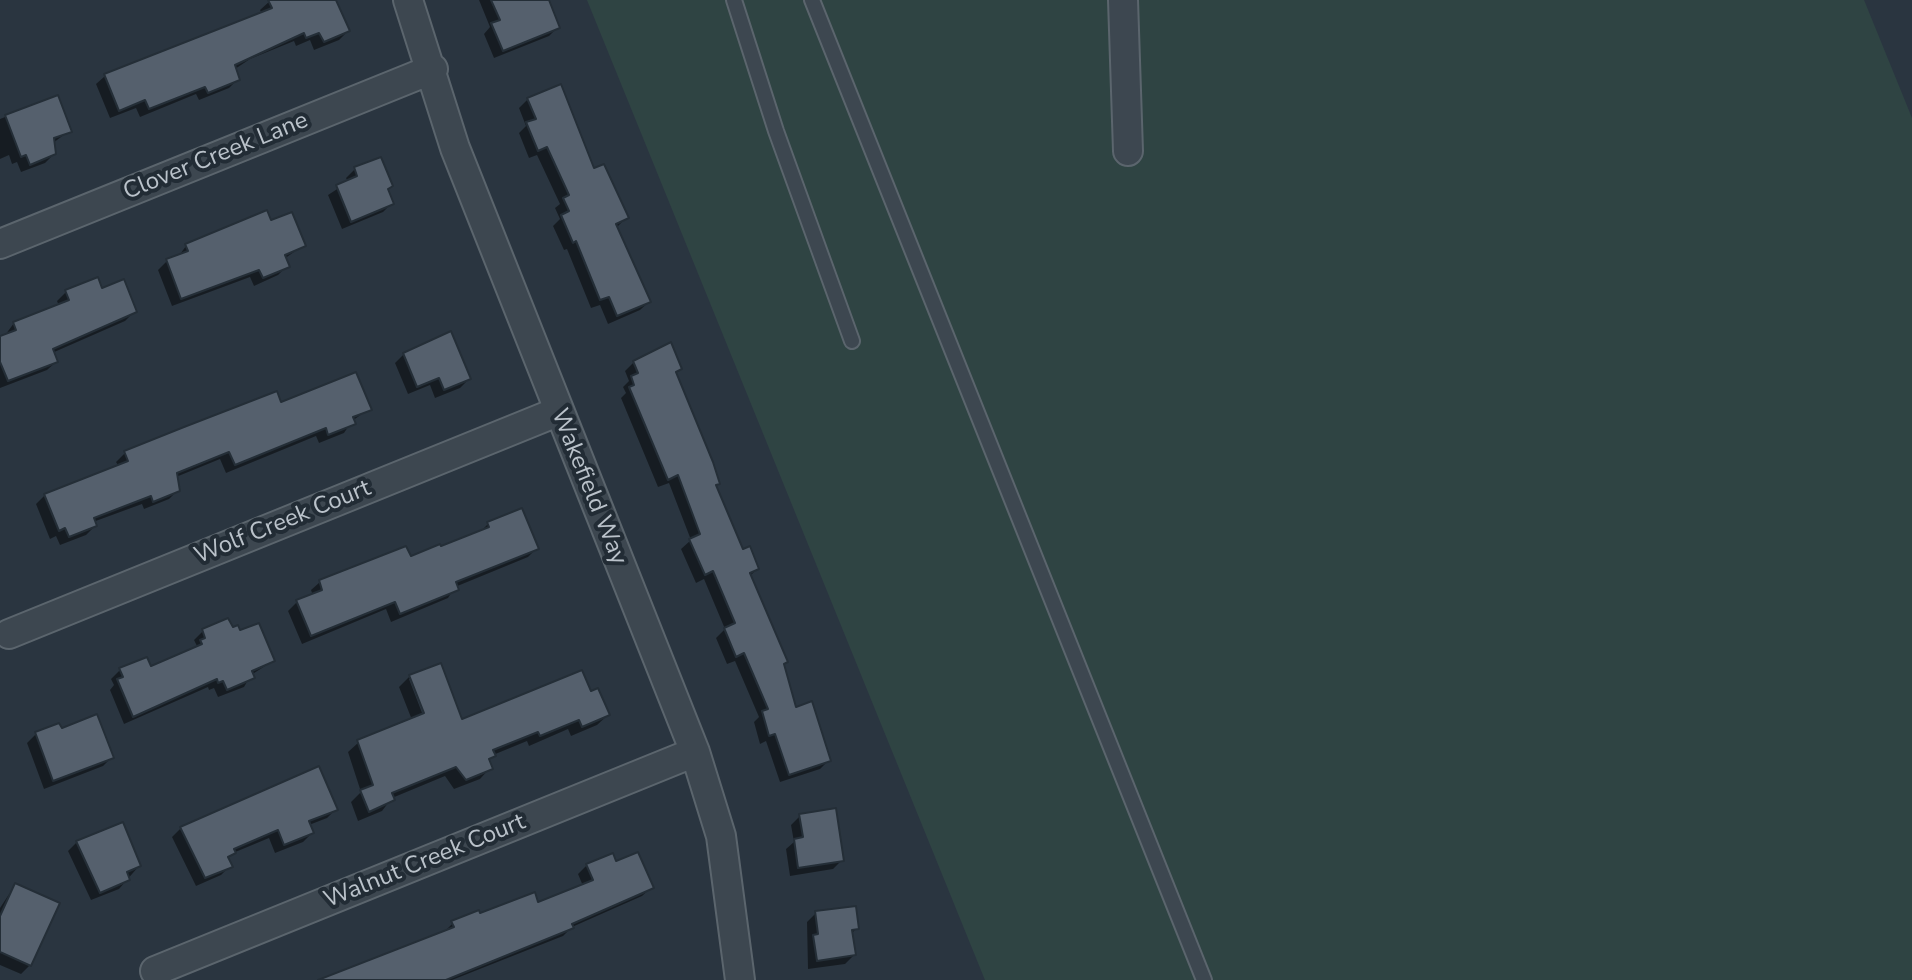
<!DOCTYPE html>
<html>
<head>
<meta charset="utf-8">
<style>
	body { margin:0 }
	canvas { display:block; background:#2a3540 }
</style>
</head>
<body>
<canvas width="1912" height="980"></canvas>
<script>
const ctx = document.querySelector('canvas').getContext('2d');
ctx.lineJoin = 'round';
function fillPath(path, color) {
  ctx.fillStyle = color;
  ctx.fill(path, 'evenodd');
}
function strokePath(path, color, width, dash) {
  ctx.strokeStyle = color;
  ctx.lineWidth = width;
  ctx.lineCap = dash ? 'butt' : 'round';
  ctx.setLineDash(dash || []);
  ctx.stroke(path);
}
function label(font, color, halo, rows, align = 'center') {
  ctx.font = font + ' "Nunito Sans",sans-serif';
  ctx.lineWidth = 8;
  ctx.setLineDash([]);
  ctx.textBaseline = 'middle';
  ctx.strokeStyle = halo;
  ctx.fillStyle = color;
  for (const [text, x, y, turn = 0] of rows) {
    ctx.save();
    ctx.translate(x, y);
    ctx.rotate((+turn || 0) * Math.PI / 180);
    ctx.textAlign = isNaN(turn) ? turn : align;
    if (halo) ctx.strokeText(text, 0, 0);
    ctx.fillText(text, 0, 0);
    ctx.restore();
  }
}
const green = new Path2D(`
	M587 0H1864L1912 118V980H985Z`);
const shadow = new Path2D(`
	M271 0H334L348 31 339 40 314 50 310 40 296 46 294 41 250 59 235 69 238 79 229 88 199 100 196 94 140 117 136 108 110 118 96 84 105 76 262 14 260 10Z
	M479 0H547L558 27 549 36 494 58 484 34 490 27Z
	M56 97 69 131 53 143 54 154 45 163 21 172 17 162 12 164 9 155 0 159V119Z
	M528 99 592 171 626 218 616 228 649 302 640 310 608 324 600 305 591 308 567 249 564 250 553 226 560 219 555 208 560 204 537 155 529 158 519 133 526 126 519 108Z
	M355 169 386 190 392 203 383 212 342 229 328 195 348 182 346 178Z
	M270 223 304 245 284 259 287 266 278 275 254 286 250 277 172 306 158 270 167 261 178 257 186 246Z
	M101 290 134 312 125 321 52 353 56 362 47 370 0 388V342L14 323 59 306 57 301 66 292Z
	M404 354 469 379 460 388 435 398 430 385 408 394 395 363Z
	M634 362 679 369 675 374 718 484 715 486 742 552 757 569 750 576 794 709 829 760 820 769 780 782 766 741 760 744 754 722 759 717 735 661 727 664 716 638 725 629 704 579 696 583 681 549 691 540 669 483 658 487 621 398 626 393 623 387 629 381 625 371Z
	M280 405 369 409 352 421 344 433 319 443 316 436 226 473 220 459 176 477 178 490 169 499 144 509 142 504 93 522 95 526 86 535 60 545 56 536 50 539 36 504 45 495 119 467 116 462 125 453Z
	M488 524 536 549 528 557 455 587 448 598 391 622 386 609 302 644 288 611 297 602 313 596 311 590 320 582 440 549 479 533Z
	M232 630 273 661 251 675 244 687 218 697 214 688 209 690 208 687 124 724 110 690 114 685 111 679 120 670 150 669 192 651 197 646 194 640 203 631Z
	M410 676 461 722 590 693 608 715 597 725 571 736 568 729 529 746 527 741 493 755 488 762 490 768 480 779 454 789 445 776 392 798 382 811 358 821 351 802 361 792 348 752 359 742 412 720 399 687ZM409 679H413L430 722 426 723Z
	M36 734 112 757 103 766 44 789 27 743Z
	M336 809 327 818 309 825 312 833 303 842 275 853 269 838 233 853 227 859 230 866 221 875 196 886 172 837 181 828Z
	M800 816 842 860 833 869 790 876 786 849 794 842 791 825Z
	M77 842 139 866 119 889 91 900 68 851Z
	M615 864 651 888 642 896 572 927 563 936 452 980H351L444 932 453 923 537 904 583 886 578 874 587 865Z
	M15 885 30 965 21 974 0 965V908Z
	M816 913 857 928 851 934 854 955 845 964 808 969 807 922Z`);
const building = new Path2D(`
	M268 0H336L350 31 324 42 319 33 306 38 304 33 235 65 240 80 208 93 205 87 149 109 145 100 119 111 104 74 272 8Z
	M491 0H549L560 28 503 51 491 23 500 20Z
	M561 84 594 168 604 164 629 218 616 224 651 302 617 316 609 297 600 300 576 241 573 243 561 215 569 211 563 198 569 195 547 147 538 151 526 122 536 119 527 98Z
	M58 95 72 132 54 138 56 154 30 165 26 155 21 157 5 115Z
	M381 157 393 186 388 189 394 204 351 222 336 185 357 176 354 167Z
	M267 210 271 220 292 212 306 246 285 255 290 267 263 278 259 270 181 299 166 259 188 251 185 244Z
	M98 277 102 288 124 279 137 312 53 349 58 362 8 381 0 362V336L16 330 13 322 69 300 65 290Z
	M451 331 471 379 444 390 439 378 417 387 403 353Z
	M671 342 682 369 676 372 713 462 720 484 716 485 743 549 750 546 759 569 750 573 788 662 784 664 796 707 812 701 831 761 789 775 775 734 769 736 762 711 768 709 744 653 736 657 724 628 735 623 713 571 705 575 689 539 700 534 678 475 668 480 629 387 634 385 631 376 638 373 633 361Z
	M356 372 372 410 353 417 356 424 328 435 326 428 235 465 229 452 177 473 180 491 153 502 151 496 94 518 97 526 69 537 65 528 59 531 44 494 128 461 124 451 184 427 277 391 281 402Z
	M522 508 539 549 456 582 459 590 400 614 395 602 311 636 296 600 322 590 319 580 406 546 411 556 440 544 441 546 489 527 487 522Z
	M228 618 233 627 238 625 240 630 259 623 275 661 252 671 255 678 227 690 223 681 218 683 217 679 133 717 117 679 123 677 119 668 147 657 151 666 202 644 200 640 205 638 202 629Z
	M441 663 462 719 582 670 591 691 598 688 610 715 582 727 579 720 540 736 538 732 493 750 496 756 489 759 493 769 466 780 456 767 392 793 395 800 369 812 360 790 373 785 357 740 424 713 409 675Z
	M97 714 114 758 53 781 35 732 59 723 62 728Z
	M319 766 338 810 309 821 314 833 284 845 278 830 234 849 236 853 228 857 233 867 205 878 180 827Z
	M836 808 844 861 798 868 794 839 803 837 799 814Z
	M123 822 141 866 127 872 130 880 100 893 76 841Z
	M638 852 654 888 572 924 574 928 446 980H318L454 927 451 921 479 910 480 913 535 892 538 902 593 880 586 864 613 853 616 861Z
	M15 883 60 903 31 966 0 952V916Z
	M856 906 859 929 852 930 856 955 817 961 813 935 818 934 815 911Z`);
const lane = new Path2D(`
	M734 0 776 131 852 341
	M812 0 1204 980`);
const street = new Path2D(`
	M408 0 455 148 695 752 721 836 740 980
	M1123 0 1128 151
	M0 244 433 69
	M9 634 557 412
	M155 971 695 752`);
const streetNames = [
	["Clover Creek Lane",216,157,-22],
	["Wakefield Way",588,487,68],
	["Wolf Creek Court",283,523,-22],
	["Walnut Creek Court",425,862,-22]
];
fillPath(green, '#2f4443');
fillPath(shadow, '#0007');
fillPath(building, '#55606d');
strokePath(building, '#242e37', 2);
strokePath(lane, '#5b656d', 18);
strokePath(street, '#5b656d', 32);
strokePath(lane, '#3d4750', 14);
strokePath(street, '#3d4750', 28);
label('24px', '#bac2ca', '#222c35', streetNames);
</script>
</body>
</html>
